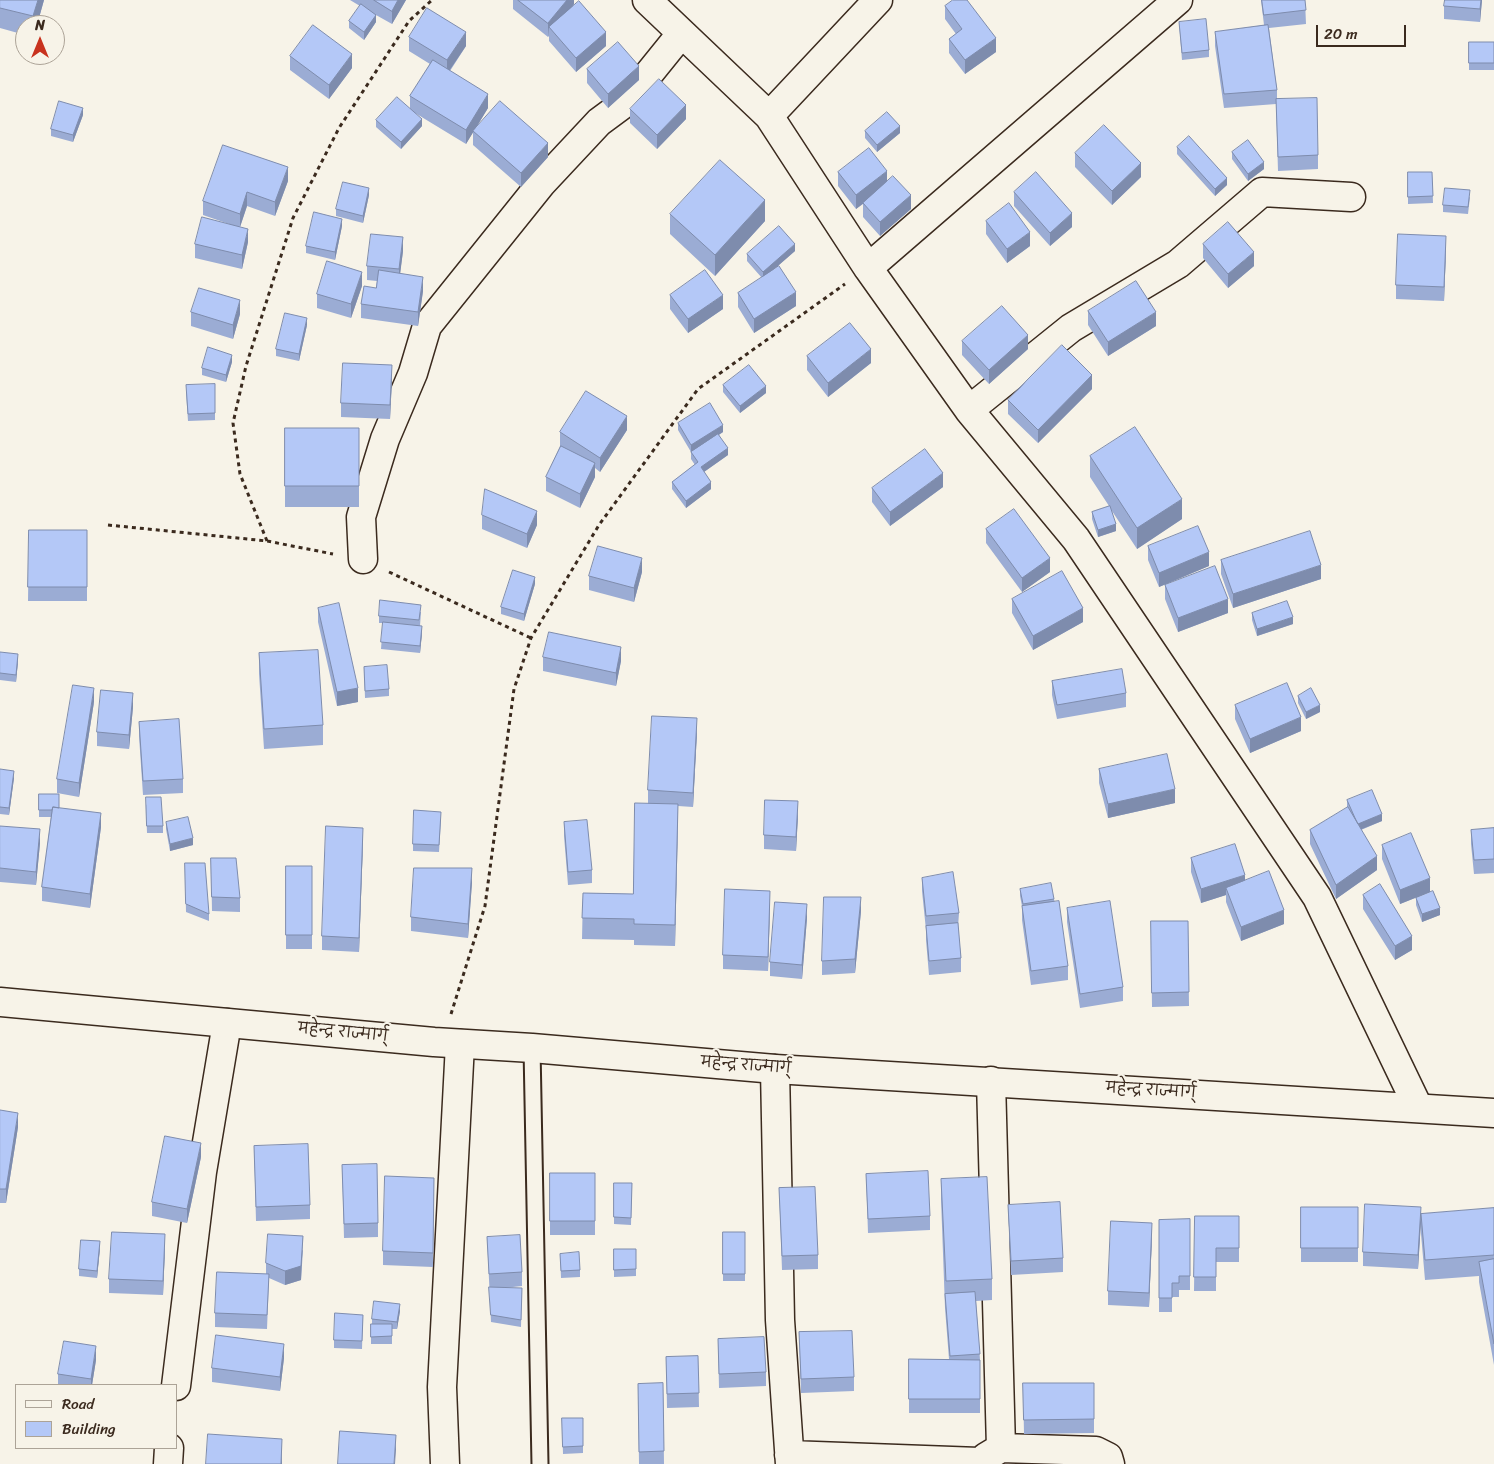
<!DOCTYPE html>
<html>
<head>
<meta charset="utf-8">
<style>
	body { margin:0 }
	#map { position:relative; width:1494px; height:1464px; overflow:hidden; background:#f7f3e8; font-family:Sriracha,sans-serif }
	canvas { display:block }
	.legend { position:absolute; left:15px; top:1384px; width:162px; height:65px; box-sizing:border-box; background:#f7f3e8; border:1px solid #aca397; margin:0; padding:6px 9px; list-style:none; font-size:15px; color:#3b2a1e }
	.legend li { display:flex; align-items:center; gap:10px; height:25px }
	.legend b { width:25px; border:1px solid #aca397 }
	.north { position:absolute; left:15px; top:15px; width:50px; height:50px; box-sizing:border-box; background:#f7f3e8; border:1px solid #aca397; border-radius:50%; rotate:0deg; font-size:14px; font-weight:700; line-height:20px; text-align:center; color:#3b2a1e }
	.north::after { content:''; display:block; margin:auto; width:18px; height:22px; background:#c8321e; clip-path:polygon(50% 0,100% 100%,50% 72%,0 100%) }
	.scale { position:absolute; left:1316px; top:25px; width:90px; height:22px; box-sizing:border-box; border:2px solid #3b2a1e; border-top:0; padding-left:6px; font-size:15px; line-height:18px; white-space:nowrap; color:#3b2a1e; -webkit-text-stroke:4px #f7f3e8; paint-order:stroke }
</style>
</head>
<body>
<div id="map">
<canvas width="1494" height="1464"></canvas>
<ul class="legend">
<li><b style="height:6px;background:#f7f3e8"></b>Road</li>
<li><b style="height:14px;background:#b4c8f7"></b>Building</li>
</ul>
<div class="north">N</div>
<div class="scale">20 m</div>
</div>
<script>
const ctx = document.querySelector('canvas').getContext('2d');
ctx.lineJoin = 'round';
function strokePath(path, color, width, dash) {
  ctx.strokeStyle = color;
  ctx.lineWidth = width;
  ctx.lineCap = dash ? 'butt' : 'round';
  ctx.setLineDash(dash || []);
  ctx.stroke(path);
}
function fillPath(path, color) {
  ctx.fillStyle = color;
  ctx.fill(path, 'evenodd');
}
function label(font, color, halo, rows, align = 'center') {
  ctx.font = font + ' Sriracha,"Playpen Sans Deva",sans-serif';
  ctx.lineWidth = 4.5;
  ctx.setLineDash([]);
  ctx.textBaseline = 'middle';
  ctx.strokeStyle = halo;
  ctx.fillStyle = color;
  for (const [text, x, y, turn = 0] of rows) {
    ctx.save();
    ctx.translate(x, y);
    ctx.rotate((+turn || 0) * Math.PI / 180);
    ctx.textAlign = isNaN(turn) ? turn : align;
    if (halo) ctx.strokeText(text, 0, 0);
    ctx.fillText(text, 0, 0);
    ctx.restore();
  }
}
const path = new Path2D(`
	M108 525 267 541 333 554
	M267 541 240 474 233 423 246 366 293 218 339 128 409 21 432 0
	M389 572 531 638
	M451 1014 485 906 514 689 531 638 599 525 698 389 845 284`);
const lane = new Path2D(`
	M532 1048 540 1464`);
const street = new Path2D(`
	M647 0 769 116 868 268 969 410 1076 539 1317 897 1418 1107
	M769 116 878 0
	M868 268 1178 0
	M969 410 1071 328 1178 264 1262 192 1351 197
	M363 559 361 517 385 439 413 373 427 326 541 184 599 122 622 105 643 81 681 34
	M775 1069 780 1320 790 1464
	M991 1081 1001 1448
	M176 1386 202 1172 227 1023
	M789 1455 979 1462
	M986 1457 1001 1448 1096 1451 1108 1457 1110 1464
	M168 1464 169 1448
	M445 1464 442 1387 460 1044`);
const highway = new Path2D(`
	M0 1002 434 1042 532 1048 775 1069 1494 1113`);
const wall = new Path2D(`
	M0 0H44L37 25H25V35L0 28Z
	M350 0H406L392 24 376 15V22L364 40 349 28V21L360 6Z
	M513 0H574V4L573 6 606 46 576 72 549 41V36L548 37 513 9Z
	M1261 0H1305L1306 24 1269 28 1277 90V99L1318 155V169L1278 171 1276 104 1224 108 1215 46V32L1264 25Z
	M1482 0 1480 22 1444 19V6Z
	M945 6 996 52 965 74 949 53V39L956 34 945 19Z
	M1179 22 1209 50V57L1182 60Z
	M409 37 466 46 450 71 488 108 476 128 548 157 521 187 473 145V132L466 144 415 113 422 126 401 149 376 127V120L410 109V96L430 64 409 51Z
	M1469 42H1494V70H1469Z
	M290 56 352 68 329 99 290 70Z
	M587 69 639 80 608 108 587 83Z
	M630 109 686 119 657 149 630 123Z
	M83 115 73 142 51 136V129Z
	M865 131 900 133 877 152 865 138Z
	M1177 147 1227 185 1215 196 1177 154Z
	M1232 152 1264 169 1248 181 1232 159Z
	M1075 153 1141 177 1112 205 1075 167Z
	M838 172 887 181 911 209 880 236 863 217V204L856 209 838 186Z
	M1408 172H1432L1433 203 1408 204Z
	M288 181 275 216 247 206 240 227 248 242 242 269 195 258V244L229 224 203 215V201Z
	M1014 192 1072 227 1050 246 1014 206Z
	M369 195 363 223 336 216V209Z
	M1470 197 1468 214 1443 212V205Z
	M670 214 765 221 715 276 670 234Z
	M986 221 1030 246 1007 263 986 234Z
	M342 226 335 260 306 253V246Z
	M1203 244 1254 266 1228 288 1203 258Z
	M1446 250 1444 301 1396 299V285Z
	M403 251 400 273 423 291 418 326 361 318V304L376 288 377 281 367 280V266Z
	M795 251 773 270 796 306 754 333 738 307V293L762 278 747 261V254Z
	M362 286 351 318 317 308V294Z
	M670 295 723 309 688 333 670 309Z
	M1088 311 1156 326 1108 356 1088 325Z
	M191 312 240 314 233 339 191 326Z
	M307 325 299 361 276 356V349Z
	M962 341 1028 349 989 384 962 355Z
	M807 356 871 363 828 397 807 370Z
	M232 362 226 382 202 375V368Z
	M392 379 390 419 341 417V403Z
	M215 384V420L188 421 186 392Z
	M723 385 766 393 740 413 723 392Z
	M1092 389 1038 443 1008 414V400Z
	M678 423 723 432 719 435 728 455 704 472 711 489 686 508 672 489V482L695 465 691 459V452L678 430Z
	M285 428H359V507H285Z
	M627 430 600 472 595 468V477L580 508 546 491V477L560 447V432Z
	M1090 456 1182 519 1137 549 1112 511 1116 531 1098 537 1092 519V512L1109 506 1090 477Z
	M943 487 890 526 872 502V488Z
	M482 515 537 525 527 548 482 529Z
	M986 529 1050 572 1022 592 986 543Z
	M29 530H87V601H28Z
	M1148 546 1209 566 1159 587 1148 560Z
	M1221 560 1321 579 1233 608 1221 574Z
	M642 572 634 602 589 590V576Z
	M535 584 524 621 501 614V607Z
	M1165 585 1228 613 1178 632 1165 599Z
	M1012 599 1083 622 1033 650 1012 613Z
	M318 608 358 702 337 706 318 622Z
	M421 612 420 626 422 633 420 653 381 649 383 623H379V616Z
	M1252 613 1293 624 1257 636 1252 620Z
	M0 652 18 661 16 682 0 680Z
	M259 653 323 725V745L264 749 259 674Z
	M543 657 621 661 616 686 543 671Z
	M364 667 389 689V696L365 698Z
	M1052 681 1126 693V707L1057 719 1052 695Z
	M1298 696 1320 712 1306 719 1298 703Z
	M94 702 79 797 57 793V779Z
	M1235 705 1301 731 1250 753 1235 719Z
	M133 707 129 749 97 746V732Z
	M139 722 183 779V793L143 795 139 736Z
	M697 732 693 807 678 806 675 946 634 945V940L582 939 583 893 633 894 648 803V790Z
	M0 769 14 778 9 815 0 814Z
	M1099 769 1175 803 1108 818 1099 783Z
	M39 794 59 808 101 827 90 908 42 901V887L51 817H39Z
	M1347 800 1382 821 1361 830 1377 870 1336 899 1310 844V830L1347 808Z
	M146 804 163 826V833H147Z
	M798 815 796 851 764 849V835Z
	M441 819 439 852 413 851V844Z
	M166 822 193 845 170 851 166 829Z
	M564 822 592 870V883L568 885 564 836Z
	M0 826 40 843 36 885 0 882Z
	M1494 828V873L1474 874 1471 844V830Z
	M363 842 359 952 322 950V936Z
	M1382 845 1430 892 1400 904 1382 859Z
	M211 858 240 898V912L212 911Z
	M1191 858 1245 880 1284 924 1241 941 1226 902V895L1201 903 1191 872Z
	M185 863 209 914V921L186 912Z
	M286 866H312V949H286Z
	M922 878 959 913 958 927 961 958V972L929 975 926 940V930L922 891Z
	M472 882 468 938 411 931V917Z
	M1020 889 1054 899 1068 966V980L1031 985 1022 920V906L1020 896Z
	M1363 895 1412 950 1395 960 1363 909Z
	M1416 898 1440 915 1422 922 1416 905Z
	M770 905 768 971 723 969V955Z
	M1067 908 1123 987V1001L1080 1008 1067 922Z
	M861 911 855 973 822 975V961Z
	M807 918 802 979 770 976V962Z
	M1151 921H1188L1189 1006 1152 1007Z
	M0 1110 18 1127 6 1203H0Z
	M254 1146 310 1205V1219L256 1221Z
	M201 1157 187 1223 152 1216V1202Z
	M342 1165 378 1223V1237L344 1238Z
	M550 1173H595V1235H550Z
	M866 1174 930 1216V1230L868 1233Z
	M434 1178 433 1267 383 1265V1251Z
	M941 1179 992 1279V1300L976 1301 980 1360V1413H909V1359H949L945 1308 941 1199Z
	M614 1183H632L631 1225 614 1224Z
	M779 1188 818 1255V1269L782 1270Z
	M1008 1205 1063 1258V1272L1011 1275Z
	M1301 1207H1358V1262H1301Z
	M1494 1208V1365L1479 1282V1276L1425 1280 1421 1234V1214Z
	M1195 1216H1239V1262H1216V1291H1194Z
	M1190 1219V1290H1179V1297H1172V1312H1159V1220Z
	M1421 1221 1418 1269 1363 1266V1252Z
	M723 1232H745V1281H723Z
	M487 1237 522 1272V1286L504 1288H522L521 1327 491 1322Z
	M1152 1237 1149 1307 1108 1305V1291Z
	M100 1248 97 1278 79 1276V1269Z
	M165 1248 163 1295 109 1293V1279Z
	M614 1249H636V1276L614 1277Z
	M303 1250 301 1280 285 1285 269 1278 267 1329 215 1327V1313L266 1274V1263Z
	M560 1254 580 1270V1277L561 1278Z
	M400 1311 397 1329H392V1344H371V1324H372V1319Z
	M363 1315 362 1349 334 1348V1340Z
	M799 1332 854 1377V1391L801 1393Z
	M718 1339 766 1372V1386L719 1388Z
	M698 1356 699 1407 667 1408 666 1357Z
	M284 1358 280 1391 212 1382V1368Z
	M96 1360 92 1385H58V1374Z
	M663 1383 664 1464H639L638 1384Z
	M1023 1383H1094V1433L1024 1434Z
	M562 1418H583V1453L563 1454Z`);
const shadedWall = new Path2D(`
	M38 0H44L37 25H33V16Z
	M398 0H406L392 24V11Z
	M567 0H574V4L553 31 549 27 548 37V23Z
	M1481 0H1482L1480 22V9Z
	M376 15V22L364 40V32Z
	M466 32V46L447 74V60Z
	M606 32V46L576 72V58Z
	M996 38V52L965 74V60Z
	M352 54V68L329 99V85Z
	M639 66V80L608 108V94Z
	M488 94V108L466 144V130Z
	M686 105V119L657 149V135Z
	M83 108V115L73 142V135Z
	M422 119V126L401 149V142Z
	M900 126V133L877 152V145Z
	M548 143V157L521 187V173Z
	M1264 162V169L1248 181V174Z
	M1141 163V177L1112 205V191Z
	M288 167V181L275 216V202Z
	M887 171V185L856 209V195Z
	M1227 178V185L1215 196V189Z
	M369 188V195L363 223V216Z
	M247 192V206L240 227V214Z
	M911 195V209L880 236V222Z
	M765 200V221L715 276V255Z
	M1072 213V227L1050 246V233Z
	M342 219V226L335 260V252Z
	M248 229V242L242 269V255Z
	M1030 232V246L1007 263V249Z
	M1446 236V250L1444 301V287Z
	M403 237V251L399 283V269Z
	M795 244V251L763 279V272Z
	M1254 252V266L1228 288V274Z
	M362 272V286L351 318V304Z
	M423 277V291L418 326V312Z
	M796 292V306L754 333V319Z
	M723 295V309L688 333V319Z
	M240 300V314L233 339V325Z
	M1156 312V326L1108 356V342Z
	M307 318V325L299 361V354Z
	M1028 335V349L989 384V370Z
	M871 349V363L828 397V383Z
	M232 355V362L226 382V375Z
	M392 365V379L390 419V405Z
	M1092 375V389L1038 443V430Z
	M766 386V393L740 413V406Z
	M627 416V430L600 472V458Z
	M723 425V432L691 452V445Z
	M728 448V455L701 474V467Z
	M595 463V477L580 508V494Z
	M943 473V487L890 526V512Z
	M711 482V489L686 508V501Z
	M1182 499V519L1137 549V528Z
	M537 511V525L527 548V534Z
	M1116 524V531L1098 537V530Z
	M1209 552V566L1159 587V573Z
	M642 558V572L634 602V588Z
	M1050 558V572L1022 592V578Z
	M1321 565V579L1233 608V594Z
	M535 577V584L524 621V614Z
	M1228 599V613L1178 632V618Z
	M1083 608V622L1033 650V636Z
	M1293 617V624L1257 636V629Z
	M422 626V633L420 653V646Z
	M621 647V661L616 686V673Z
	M18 654V661L16 682V675Z
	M94 688V702L79 797V783Z
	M358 688V702L337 706V692Z
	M133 693V707L129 749V735Z
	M1320 705V712L1306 719V712Z
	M1301 717V731L1250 753V739Z
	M697 718V732L693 807V793Z
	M14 771V778L9 815V808Z
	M1175 789V803L1108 818V804Z
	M798 801V815L796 851V837Z
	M678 804V824L675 946V925Z
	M101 813V827L90 908V894Z
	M1382 814V821L1357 831V824Z
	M363 828V842L359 952V938Z
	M40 829V843L36 885V872Z
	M193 838V845L170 851V844Z
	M1377 856V870L1336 899V885Z
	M472 868V882L468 938V924Z
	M1245 875V889L1226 888V895L1201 903V889Z
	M1430 878V892L1400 904V890Z
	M770 891V905L768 971V957Z
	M861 897V911L855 973V959Z
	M807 904V918L802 979V965Z
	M1440 908V915L1422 922V914Z
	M1284 910V924L1241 941V927Z
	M1412 936V950L1395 960V946Z
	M18 1113V1127L6 1203V1189Z
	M201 1143V1157L187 1223V1209Z
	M1421 1207V1221L1418 1269V1255Z
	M1152 1223V1237L1149 1307V1293Z
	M165 1234V1248L163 1295V1281Z
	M303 1236 301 1280 285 1285V1271Z
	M100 1241V1248L97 1278V1271Z
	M400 1304V1311L397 1329V1322Z
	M284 1344V1358L280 1391V1377Z
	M96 1346V1360L92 1385H91V1379Z
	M396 1435V1449L395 1464H394Z
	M282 1439V1464H281Z`);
const building = new Path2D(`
	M0 0H38L33 16 0 8Z
	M374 0H398L392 11Z
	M518 0H567L548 23Z
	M953 0H967L996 38 965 60 949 39 962 29 945 6Z
	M1262 0H1305L1306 10 1264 15Z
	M1445 0H1481L1480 9 1444 6Z
	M579 1 606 32 576 58 549 27Z
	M361 4 376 15 364 32 349 21Z
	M427 8 466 32 447 60 409 37Z
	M1206 19 1209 50 1182 53 1179 22Z
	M313 25 352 54 329 85 290 56Z
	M1268 25 1277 90 1224 94 1215 32Z
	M618 42 639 66 608 94 587 69Z
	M1469 42H1494V63H1469Z
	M433 60 488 94 466 130 410 96Z
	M659 79 686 105 657 135 630 109Z
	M397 97 422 119 401 142 376 120Z
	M1317 98 1318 155 1278 157 1276 99Z
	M59 101 83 108 73 135 51 129Z
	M500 101 548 143 521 173 473 131Z
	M887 112 900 126 877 145 865 131Z
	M1104 125 1141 163 1112 191 1075 153Z
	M1189 136 1227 178 1215 189 1177 147Z
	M1248 140 1264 162 1248 174 1232 152Z
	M223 145 288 167 275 202 247 192 240 214 203 201Z
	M869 148 887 171 856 195 838 172Z
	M720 160 765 200 715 255 670 214Z
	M1036 172 1072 213 1050 233 1014 192Z
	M1408 172H1432L1433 196 1408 197Z
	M893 176 911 195 880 222 863 203Z
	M343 182 369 188 363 216 336 209Z
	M1445 188 1470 190 1468 207 1443 205Z
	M1009 203 1030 232 1007 249 986 221Z
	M314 212 342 219 335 252 306 246Z
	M202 217 248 229 242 255 195 244Z
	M1228 222 1254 252 1228 274 1203 244Z
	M779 226 795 244 763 272 747 254Z
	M371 234 403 237 399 269 367 266Z
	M1398 234 1446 236 1444 287 1396 285Z
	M327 261 362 272 351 304 317 294Z
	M779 266 796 292 754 319 738 293Z
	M379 270 423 277 418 312 361 304 364 286 376 288Z
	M705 270 723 295 688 319 670 295Z
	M1136 281 1156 312 1108 342 1088 311Z
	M199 288 240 300 233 325 191 312Z
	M1002 306 1028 335 989 370 962 341Z
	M285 313 307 318 299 354 276 349Z
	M850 323 871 349 828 383 807 356Z
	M1062 345 1092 375 1038 430 1008 400Z
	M208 347 232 355 226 375 202 368Z
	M343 363 392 365 390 405 341 403Z
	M749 365 766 386 740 406 723 385Z
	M215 384V413L188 414 186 385Z
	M586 391 627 416 600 458 560 432Z
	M710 403 723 425 691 445 678 423Z
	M1135 427 1182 499 1137 528 1090 456Z
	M285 428H359V486H285Z
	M718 434 728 448 701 467 711 482 686 501 672 482 698 462 691 452Z
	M561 446 595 463 580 494 546 477Z
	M925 449 943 473 890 512 872 488Z
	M485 489 537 511 527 534 482 515Z
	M1110 506 1116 524 1098 530 1092 512Z
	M1014 509 1050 558 1022 578 986 529Z
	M1198 526 1209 552 1159 573 1148 546Z
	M29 530H87V587H28Z
	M1310 531 1321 565 1233 594 1221 560Z
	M598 546 642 558 634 588 589 576Z
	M1215 566 1228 599 1178 618 1165 585Z
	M513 570 535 577 524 614 501 607Z
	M1062 571 1083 608 1033 636 1012 599Z
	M380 600 421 605 419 620 379 616Z
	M1287 601 1293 617 1257 629 1252 613Z
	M339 603 358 688 337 692 318 608Z
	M383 622 422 626 420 646 381 642Z
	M549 632 621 647 616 673 543 657Z
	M318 650 323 725 264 729 259 653Z
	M0 652 18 654 16 675 0 673Z
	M387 665 389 689 365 691 364 667Z
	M1122 669 1126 693 1057 705 1052 681Z
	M1287 683 1301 717 1250 739 1235 705Z
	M73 685 94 688 79 783 57 779Z
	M1311 688 1320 705 1306 712 1298 696Z
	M101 690 133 693 129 735 97 732Z
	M652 716 697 718 693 793 648 790Z
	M179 719 183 779 143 781 139 722Z
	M1167 754 1175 789 1108 804 1099 769Z
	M0 769 14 771 9 808 0 807Z
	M1372 790 1382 814 1358 824 1355 818 1347 800Z
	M39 794H59V808L53 807 52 810H39Z
	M146 797H161L163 826H147Z
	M765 800 798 801 796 837 764 835Z
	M635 803 678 804 675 925 634 924V919L582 918 583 893 633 894Z
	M53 807 101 813 90 894 42 887Z
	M1348 807 1377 856 1336 885 1310 830Z
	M414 810 441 812 439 845 413 844Z
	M188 817 193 838 170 844 166 822Z
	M587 820 592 870 568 872 564 822Z
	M0 826 40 829 36 872 0 868Z
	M326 826 363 828 359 938 322 936Z
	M1494 828V859L1474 860 1471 830Z
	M1411 833 1430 878 1400 890 1382 845Z
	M1235 844 1245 875 1201 889 1191 858Z
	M211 858H236L240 898 212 897Z
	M185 863H205L209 914 186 904Z
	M286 866H312V935H286Z
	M414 868H472L468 924 411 917Z
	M1269 871 1284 910 1241 927 1226 888Z
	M953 872 959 913 926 916 922 878Z
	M1051 883 1054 899 1023 904 1020 889Z
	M1380 884 1412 936 1395 946 1363 895Z
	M725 889 770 891 768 957 723 955Z
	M1433 891 1440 908 1422 914 1416 898Z
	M824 897H861L855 959 822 961Z
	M1059 901 1068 966 1031 971 1022 906Z
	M1110 901 1123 987 1080 994 1067 908Z
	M775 902 807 904 802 965 770 962Z
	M1151 921H1188L1189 992 1152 993Z
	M958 923 961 958 929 961 926 926Z
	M0 1110 18 1113 6 1189H0Z
	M165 1136 201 1143 187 1209 152 1202Z
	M308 1144 310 1205 256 1207 254 1146Z
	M377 1164 378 1223 344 1224 342 1165Z
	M928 1171 930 1216 868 1219 866 1174Z
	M550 1173H595V1221H550Z
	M385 1176 434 1178 433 1253 383 1251Z
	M987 1177 992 1279 946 1281 941 1179Z
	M614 1183H632L631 1218 614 1217Z
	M815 1187 818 1255 782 1256 779 1188Z
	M1060 1202 1063 1258 1011 1261 1008 1205Z
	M1365 1204 1421 1207 1418 1255 1363 1252Z
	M1301 1207H1358V1248H1301Z
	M1494 1208V1255L1425 1260 1421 1214Z
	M1195 1216H1239V1248H1216V1277H1194Z
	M1190 1219V1276H1179V1283H1172V1298H1159V1220Z
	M1111 1221 1152 1223 1149 1293 1108 1291Z
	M112 1232 165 1234 163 1281 109 1279Z
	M723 1232H745V1274H723Z
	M268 1234 303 1236 301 1266 285 1271 266 1263Z
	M520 1235 522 1272 489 1274 487 1237Z
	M81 1240 100 1241 97 1271 79 1269Z
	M614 1249H636V1269L614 1270Z
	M579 1252 580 1270 561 1271 560 1254Z
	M1494 1259V1344L1479 1262Z
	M217 1272 269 1274 267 1315 215 1313Z
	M489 1287 522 1288 521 1320 491 1315Z
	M975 1292 980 1354 950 1356 945 1294Z
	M374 1301 400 1304 397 1322 372 1319Z
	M335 1313 363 1315 362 1341 334 1340Z
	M371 1324H392V1336L371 1337Z
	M852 1331 854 1377 801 1379 799 1332Z
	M216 1335 284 1344 280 1377 212 1368Z
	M764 1337 766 1372 719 1374 718 1339Z
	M64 1341 96 1346 91 1379 58 1374Z
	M698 1356 699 1393 667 1394 666 1357Z
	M909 1359 980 1360V1399H909Z
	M663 1383 664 1451 639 1452 638 1384Z
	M1023 1383H1094V1419L1024 1420Z
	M562 1418H583V1446L563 1447Z
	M340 1431 396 1435 394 1464H338Z
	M208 1434 282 1439 281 1464H206Z`);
const streetNames = [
	["महेन्द्र राज्मार्ग्",343,1033,5],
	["महेन्द्र राज्मार्ग्",746,1066,4],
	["महेन्द्र राज्मार्ग्",1151,1091,3]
];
strokePath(lane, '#3b2a1e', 19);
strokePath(street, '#3b2a1e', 31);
strokePath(highway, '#3b2a1e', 31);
strokePath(path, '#3b2a1e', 3, [4, 4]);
strokePath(lane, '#f7f3e8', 15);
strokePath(street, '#f7f3e8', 28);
strokePath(highway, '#f7f3e8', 28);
fillPath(wall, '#9bacd4');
fillPath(shadedWall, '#7e8cad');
fillPath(building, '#b4c8f7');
strokePath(building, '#7e8cad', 1);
label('15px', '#3b2a1e', '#f7f3e8', streetNames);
</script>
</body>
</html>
